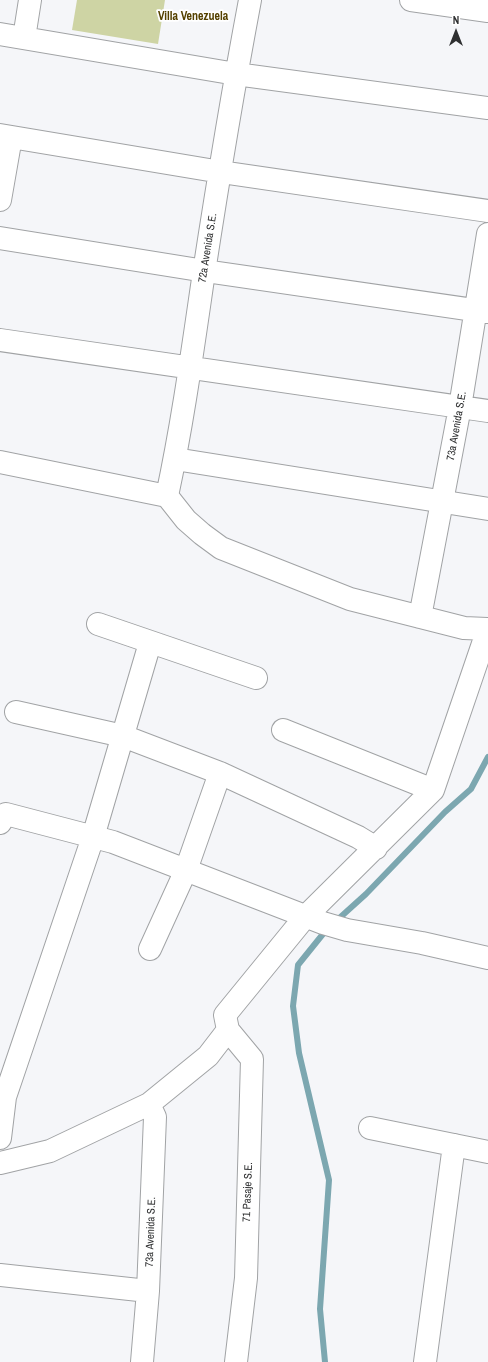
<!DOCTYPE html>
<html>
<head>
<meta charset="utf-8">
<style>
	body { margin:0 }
	#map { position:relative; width:488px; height:1362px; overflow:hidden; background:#f5f6f9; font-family:"Archivo Narrow",sans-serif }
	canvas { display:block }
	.north { position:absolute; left:436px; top:12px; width:40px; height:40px; -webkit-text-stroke:3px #fff; paint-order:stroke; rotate:0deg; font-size:11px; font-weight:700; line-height:16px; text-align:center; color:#2f3031 }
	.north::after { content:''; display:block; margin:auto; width:14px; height:18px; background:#2f3031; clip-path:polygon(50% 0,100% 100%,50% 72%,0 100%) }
</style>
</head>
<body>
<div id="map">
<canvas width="488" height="1362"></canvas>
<div class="north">N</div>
</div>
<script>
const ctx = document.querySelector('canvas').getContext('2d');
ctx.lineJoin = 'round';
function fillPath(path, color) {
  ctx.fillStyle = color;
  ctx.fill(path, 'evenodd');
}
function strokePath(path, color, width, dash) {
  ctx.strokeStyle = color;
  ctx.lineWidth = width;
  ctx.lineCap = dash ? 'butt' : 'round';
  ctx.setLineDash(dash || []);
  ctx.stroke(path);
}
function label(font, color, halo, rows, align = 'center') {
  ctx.font = font + ' "Archivo Narrow",sans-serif';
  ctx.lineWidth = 3.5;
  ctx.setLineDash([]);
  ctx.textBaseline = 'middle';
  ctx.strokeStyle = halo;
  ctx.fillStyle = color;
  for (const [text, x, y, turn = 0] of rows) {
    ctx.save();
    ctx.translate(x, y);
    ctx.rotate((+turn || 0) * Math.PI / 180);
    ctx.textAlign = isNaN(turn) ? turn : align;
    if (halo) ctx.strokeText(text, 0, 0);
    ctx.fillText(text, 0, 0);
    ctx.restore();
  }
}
const green = new Path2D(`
	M77 0H165L158 44 72 30Z`);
const stream = new Path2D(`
	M335 922 366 894 445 812 471 789 488 757
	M325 1362 320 1309 329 1180 299 1053 293 1006 298 965 327 929`);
const minor = new Path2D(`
	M411 0 488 11
	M0 34 236 74 488 108
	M24 38 30 0
	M0 135 221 172 488 211
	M0 200 11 137
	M0 238 205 271 488 312
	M0 340 488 411
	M175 459 488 509
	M0 462 167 496 186 520 202 534 221 548 350 599 464 628 487 629
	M167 496C183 421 193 347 204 272 218 181 233 90 250 0
	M420 617 460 407 488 234
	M98 624 256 678
	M16 712 123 736 220 773 358 837 376 848
	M283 730 433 790
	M0 823 6 814 113 842 323 923 347 930 422 943 488 958
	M150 949 186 870 220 773
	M228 1030 252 1059 246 1278 236 1362
	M370 1128 488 1152
	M0 1138 5 1097 93 837 150 643
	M0 1163 50 1151 149 1104 208 1056 228 1030 225 1015 305 917 433 790 488 629
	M0 1275 148 1291
	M142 1362 148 1291 155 1117 149 1104
	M425 1362 454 1145`);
const streetNames = [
	["72a Avenida S.E.",208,248,-81],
	["73a Avenida S.E.",457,426,-80],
	["71 Pasaje S.E.",248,1192,-88],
	["73a Avenida S.E.",151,1232,-88]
];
const neighbourhoodNames = [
	["Villa Venezuela",193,17]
];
fillPath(green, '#ced4a4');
strokePath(stream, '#7ca7b0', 6);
strokePath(minor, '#a1a3a5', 24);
strokePath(minor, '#fff', 22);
label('11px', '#2f3031', '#fff', streetNames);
label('bold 12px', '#554100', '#fff', neighbourhoodNames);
</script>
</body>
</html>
